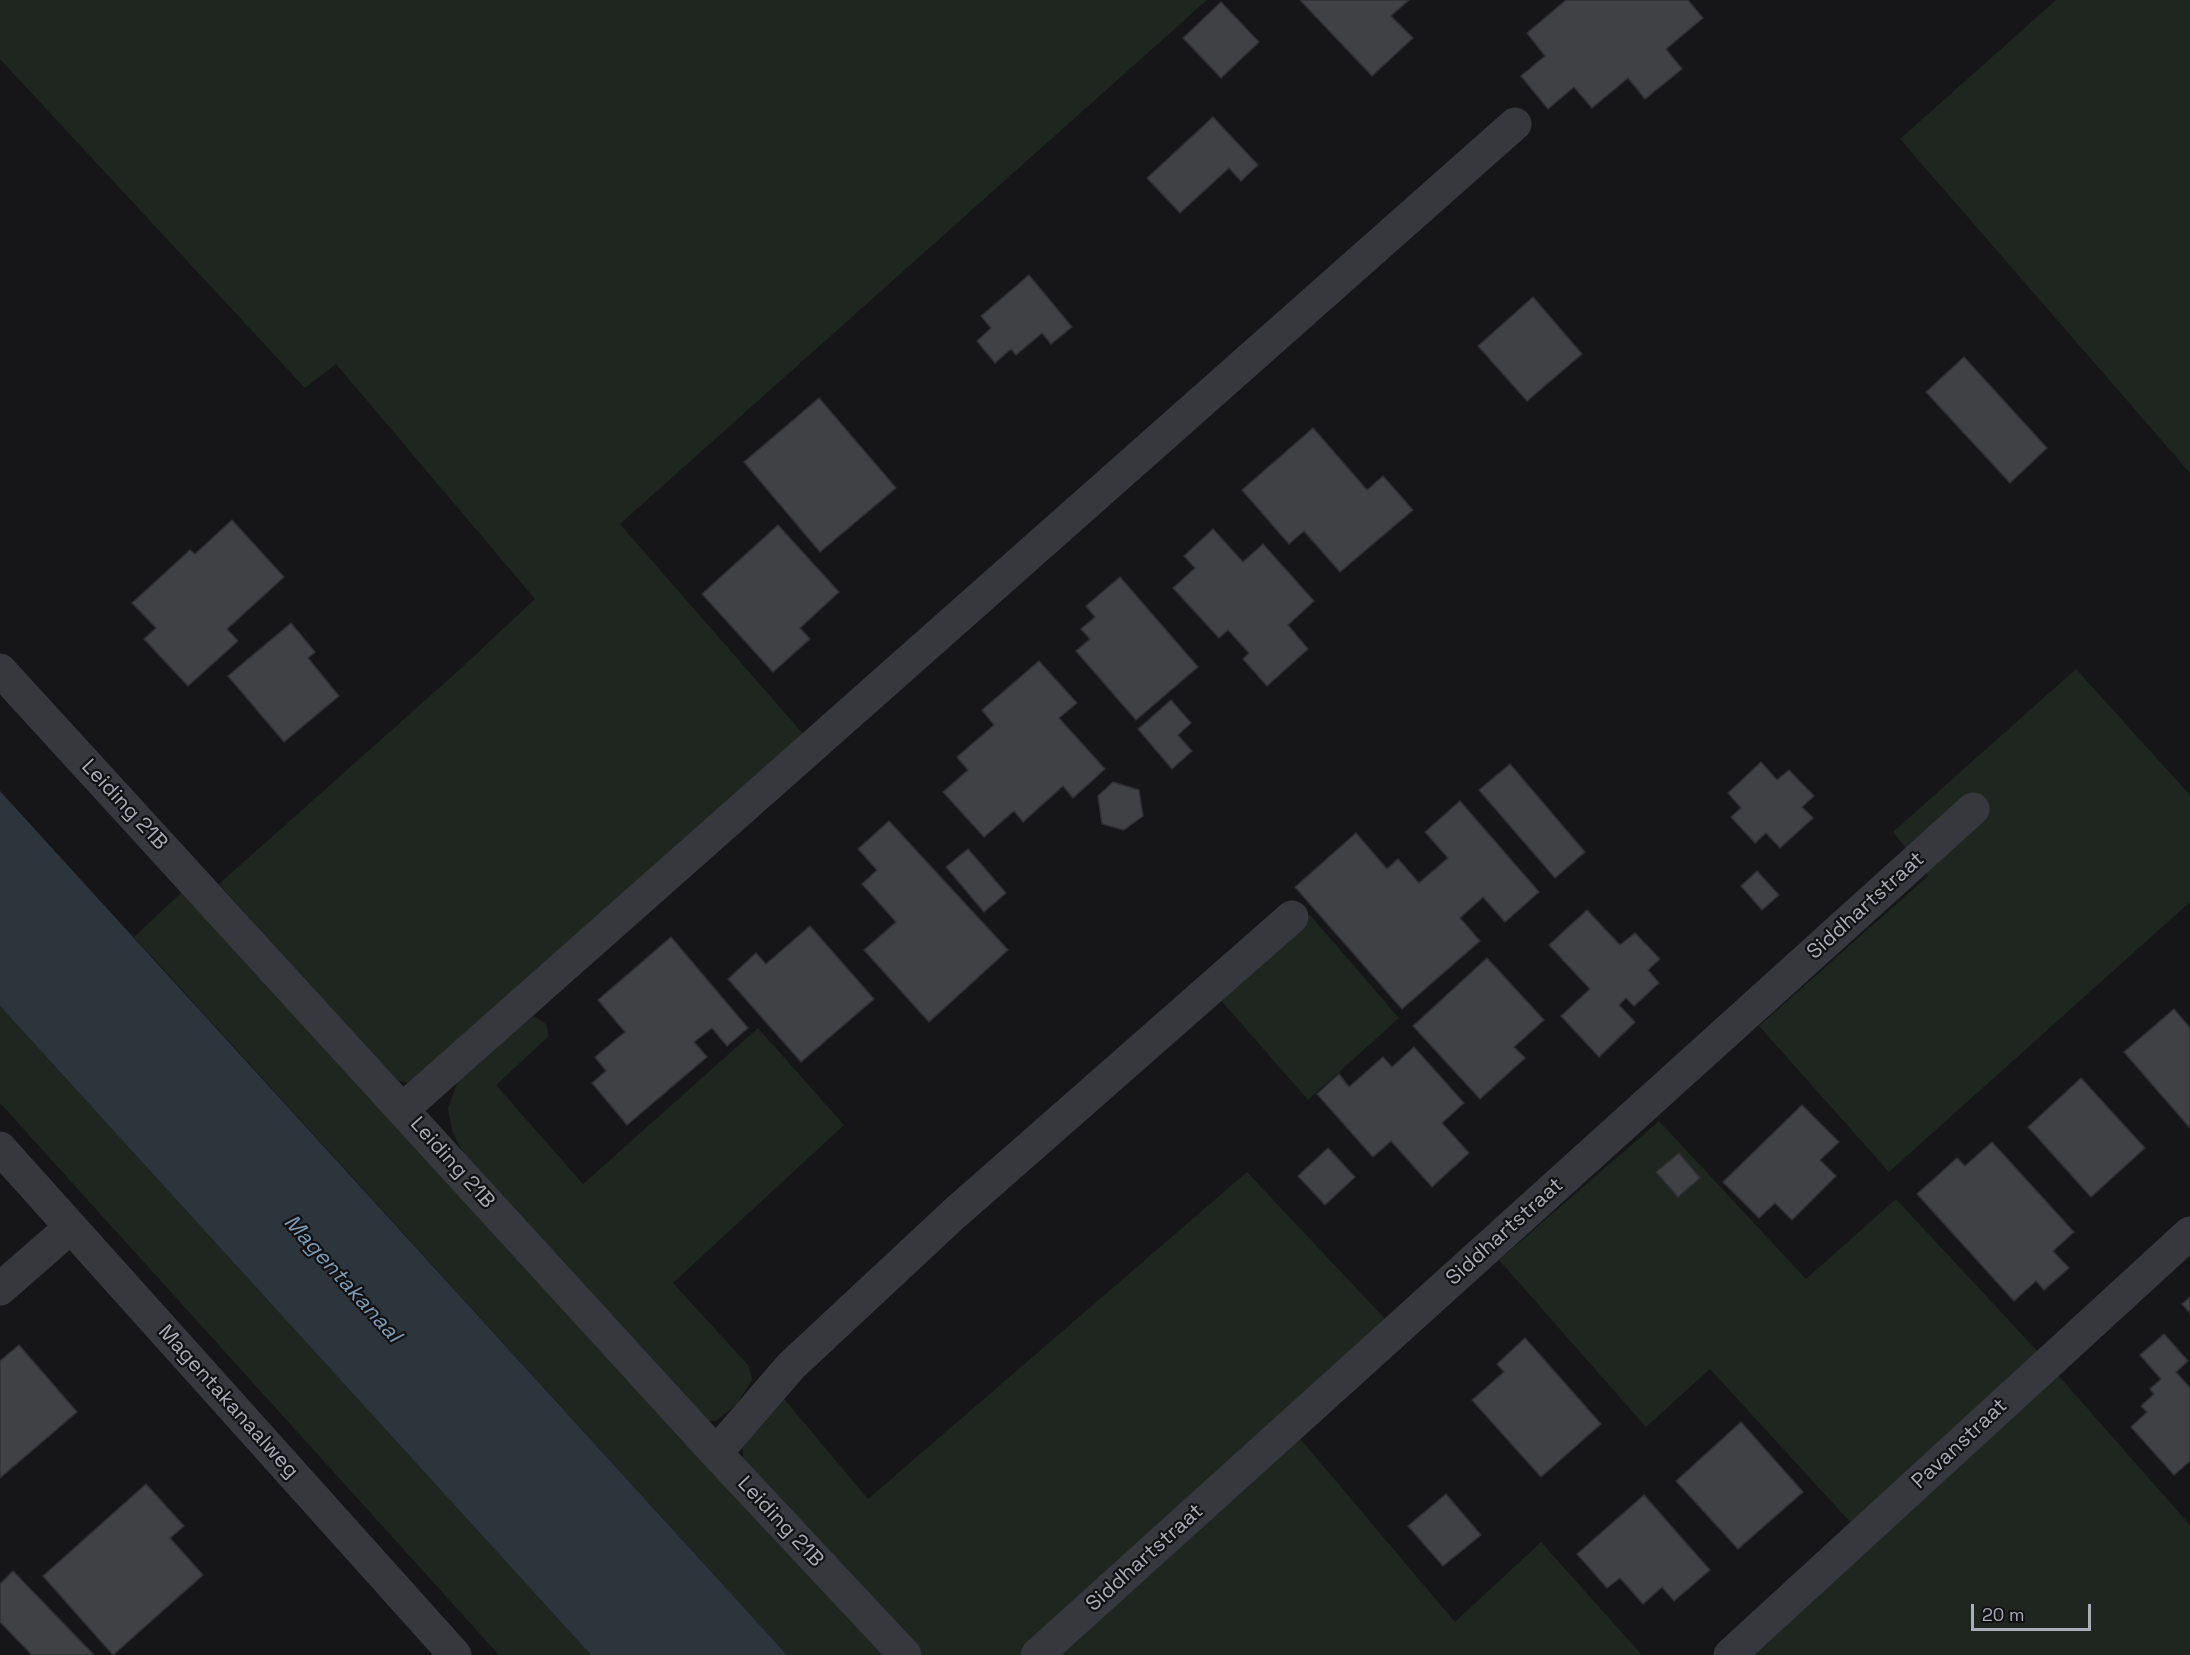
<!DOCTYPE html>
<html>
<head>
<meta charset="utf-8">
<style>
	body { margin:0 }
	#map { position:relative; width:2190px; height:1655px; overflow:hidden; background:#161618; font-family:"Space Grotesk",sans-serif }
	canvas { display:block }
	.scale { position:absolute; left:1971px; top:1604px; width:120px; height:27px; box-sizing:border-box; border:3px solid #a8adb8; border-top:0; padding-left:8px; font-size:18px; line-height:21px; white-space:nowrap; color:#a8adb8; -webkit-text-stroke:4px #111113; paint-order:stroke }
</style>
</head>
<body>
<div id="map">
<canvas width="2190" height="1655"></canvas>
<div class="scale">20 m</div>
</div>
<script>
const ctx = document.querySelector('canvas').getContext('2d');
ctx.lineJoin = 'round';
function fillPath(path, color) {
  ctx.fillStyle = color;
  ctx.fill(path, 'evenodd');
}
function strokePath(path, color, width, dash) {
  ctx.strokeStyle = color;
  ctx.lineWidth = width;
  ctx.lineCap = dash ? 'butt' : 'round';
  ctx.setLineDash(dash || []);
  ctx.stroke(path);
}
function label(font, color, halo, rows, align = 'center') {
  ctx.font = font + ' "Space Grotesk",sans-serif';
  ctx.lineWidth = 4.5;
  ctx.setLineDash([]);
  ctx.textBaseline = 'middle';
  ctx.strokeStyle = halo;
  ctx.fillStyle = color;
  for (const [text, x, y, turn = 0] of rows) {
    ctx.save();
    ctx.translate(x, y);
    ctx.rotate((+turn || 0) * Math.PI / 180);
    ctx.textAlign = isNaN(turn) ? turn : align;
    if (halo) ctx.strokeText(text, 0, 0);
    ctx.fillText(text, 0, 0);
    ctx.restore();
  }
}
const green = new Path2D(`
	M0 0H1207L620 524 804 735 408 1083 394 1079 219 884 458 671 535 599 336 364 305 388 0 59Z
	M2056 0H2190V473L1900 139Z
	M2076 669 2190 795V902L1889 1172 1759 1026 1928 876 1893 832Z
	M184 890 883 1655H787L134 937Z
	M1310 915 1399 1018 1308 1100 1218 997Z
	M0 1006 591 1655H499L0 1103Z
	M534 1016 546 1024 549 1036 496 1085 583 1184 758 1028 844 1125 673 1283 749 1366 752 1380 736 1405 716 1421H701L469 1164 452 1131 448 1108 458 1081 512 1028Z
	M1659 1121 1806 1279 1896 1199 2040 1354 1852 1524 1710 1369 1646 1427 1499 1260Z
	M1247 1172 1389 1323 1020 1655H923L743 1462V1439L780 1394 868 1499Z
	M2057 1374 2190 1525V1655H1745Z
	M1297 1435 1455 1622 1541 1542 1642 1655H1051Z`);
const water = new Path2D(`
	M0 791 787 1655H591L0 1006Z`);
const building = new Path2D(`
	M1300 0H1409L1391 16 1413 38 1372 76Z
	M1566 0H1688L1703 18 1666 49 1682 69 1645 99 1628 78 1592 108 1574 87 1548 109 1521 76 1545 56 1527 33Z
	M1221 2 1259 42 1221 78 1183 38Z
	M1213 117 1258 165 1241 181 1229 168 1180 213 1147 178Z
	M1029 275 1072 327 1051 344 1042 333 1016 355 1011 349 995 363 977 341 991 328 981 316Z
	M1533 297 1582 354 1527 401 1478 346Z
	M1964 357 2047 448 2010 483 1926 392Z
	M819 398 896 488 820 552 744 462Z
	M1313 428 1367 490 1383 476 1413 510 1340 572 1304 531 1289 544 1242 490Z
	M232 520 284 577 227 629 238 641 188 686 144 639 156 628 132 603 190 550 195 554Z
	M778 525 839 592 800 628 810 639 773 672 702 594Z
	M1213 529 1243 562 1263 544 1314 601 1288 625 1308 649 1267 686 1243 659 1249 653 1228 630 1219 638 1173 588 1195 568 1184 556Z
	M1120 577 1198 667 1136 720 1076 651 1090 639 1081 629 1095 617 1086 606Z
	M291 623 315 652 308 658 339 696 284 742 228 676Z
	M1039 661 1077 703 1059 718 1105 769 1073 798 1063 786 1023 822 1014 811 984 837 943 792 968 770 957 757 994 725 982 710Z
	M1171 700 1191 723 1178 735 1192 751 1172 769 1138 729Z
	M1761 762 1777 780 1789 770 1814 796 1802 807 1813 818 1780 848 1766 833 1755 843 1731 817 1741 808 1728 793Z
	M1510 764 1585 852 1555 878 1479 790Z
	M1113 782 1139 790 1143 816 1124 830 1102 824 1098 796Z
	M1460 801 1539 892 1505 922 1483 897 1460 918 1480 941 1402 1009 1295 887 1356 833 1387 869 1398 859 1419 883 1448 858 1425 832Z
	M889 821 1008 950 929 1022 864 950 896 922 862 884 877 870 858 849Z
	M968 849 1006 893 984 912 946 867Z
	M1757 871 1779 895 1762 910 1741 886Z
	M1587 910 1620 945 1635 933 1660 959 1648 970 1659 983 1634 1006 1626 998 1619 1005 1635 1022 1599 1057 1561 1016 1590 989 1549 945Z
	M810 926 874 999 801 1062 728 979 756 953 766 964Z
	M671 937 748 1028 727 1046 712 1028 694 1042 707 1057 627 1125 592 1083 606 1071 595 1057 625 1032 598 1000Z
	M1487 958 1544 1020 1514 1047 1525 1058 1480 1099 1413 1026Z
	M2174 1009 2190 1028V1128L2124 1052Z
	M1414 1047 1464 1103 1442 1123 1469 1153 1432 1187 1391 1141 1373 1157 1317 1094 1339 1074 1349 1087 1383 1057 1392 1067Z
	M2081 1078 2145 1148 2091 1197 2028 1127Z
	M1802 1105 1839 1142 1820 1160 1836 1176 1792 1220 1775 1203 1759 1218 1723 1182Z
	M1992 1142 2074 1232 2053 1251 2069 1268 2044 1290 2036 1281 2014 1301 1917 1194 1957 1158 1965 1166Z
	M1328 1148 1355 1177 1325 1205 1298 1176Z
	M1679 1153 1700 1178 1678 1197 1656 1172Z
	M2190 1297V1313L2182 1304Z
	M2164 1334 2188 1361 2176 1372 2190 1388V1461L2174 1475 2131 1427 2147 1412 2141 1406 2154 1394 2150 1389 2161 1379 2140 1355Z
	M1525 1338 1601 1424 1541 1477 1472 1400 1504 1372 1497 1364Z
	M19 1345 77 1412 0 1478V1361Z
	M1741 1422 1803 1492 1738 1549 1676 1481Z
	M146 1484 184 1526 170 1538 203 1575 113 1655 43 1576Z
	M1446 1494 1481 1535 1443 1566 1408 1526Z
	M1644 1495 1710 1570 1674 1601 1662 1587 1643 1604 1620 1578 1607 1588 1577 1554Z
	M13 1571 94 1655H32L0 1622V1584Z`);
const minor = new Path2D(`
	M0 670 716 1453 905 1655
	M403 1109 1515 124
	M0 1148 455 1655
	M0 1289 71 1227
	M716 1453 791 1366 954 1214 1292 917
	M1037 1655 1973 809
	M1730 1655 2190 1233`);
const streetNames = [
	["Leiding 21B",124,805,47],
	["Siddhartstraat",1866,906,-42],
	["Leiding 21B",452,1163,48],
	["Siddhartstraat",1505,1232,-42],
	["Magentakanaalweg",228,1402,48],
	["Pavanstraat",1960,1444,-43],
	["Leiding 21B",780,1522,47],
	["Siddhartstraat",1145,1558,-42]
];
const waterNames = [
	["Magentakanaal",342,1279,48]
];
fillPath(green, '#1e261f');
fillPath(water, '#2c353c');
fillPath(building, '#404145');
strokePath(building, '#303034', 1.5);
strokePath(minor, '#37383d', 33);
label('21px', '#a8adb8', '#111113', streetNames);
label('italic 22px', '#7f9bb3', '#111113', waterNames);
</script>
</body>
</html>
